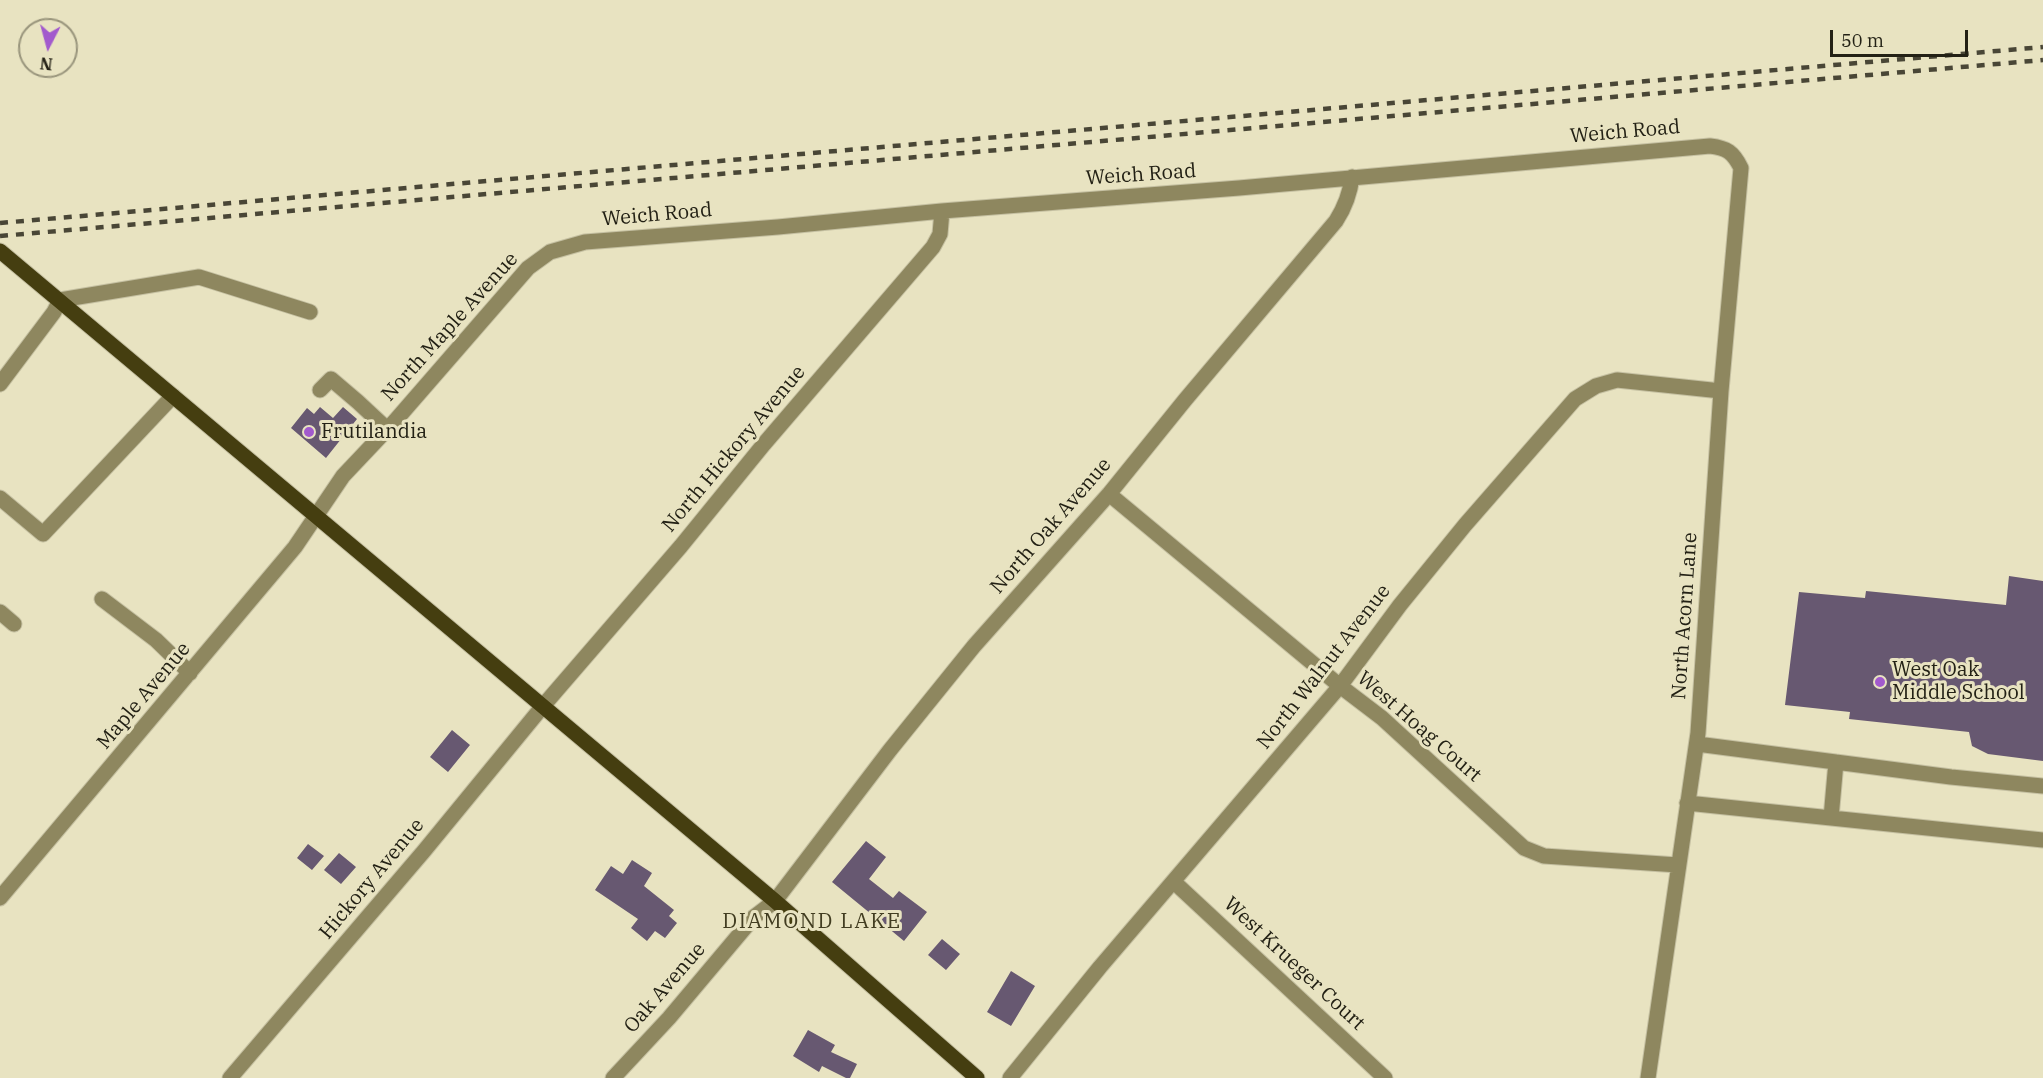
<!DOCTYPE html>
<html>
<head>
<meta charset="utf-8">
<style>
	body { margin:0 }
	#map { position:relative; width:2043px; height:1078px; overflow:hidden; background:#e8e3c1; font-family:"IBM Plex Serif",serif }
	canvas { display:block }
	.north { position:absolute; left:18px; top:18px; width:60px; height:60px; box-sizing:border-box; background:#e8e3c1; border:2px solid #99957c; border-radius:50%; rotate:186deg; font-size:16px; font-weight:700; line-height:24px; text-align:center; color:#232115 }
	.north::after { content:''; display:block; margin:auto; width:21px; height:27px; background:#a25acd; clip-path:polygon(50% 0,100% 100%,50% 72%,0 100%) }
	.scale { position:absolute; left:1830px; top:30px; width:138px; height:27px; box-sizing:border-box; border:3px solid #232115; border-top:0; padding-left:8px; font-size:18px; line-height:21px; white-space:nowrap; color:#232115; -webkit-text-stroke:4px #e8e3c1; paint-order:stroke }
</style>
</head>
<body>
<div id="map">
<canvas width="2043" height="1078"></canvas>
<div class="north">N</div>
<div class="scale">50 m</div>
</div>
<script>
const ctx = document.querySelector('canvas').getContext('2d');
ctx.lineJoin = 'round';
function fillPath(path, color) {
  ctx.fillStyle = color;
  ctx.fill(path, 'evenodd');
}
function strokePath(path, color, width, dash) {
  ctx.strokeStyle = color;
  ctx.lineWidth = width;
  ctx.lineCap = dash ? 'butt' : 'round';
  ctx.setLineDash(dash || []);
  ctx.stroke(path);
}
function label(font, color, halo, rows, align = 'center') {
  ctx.font = font + ' "IBM Plex Serif",serif';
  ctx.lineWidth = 6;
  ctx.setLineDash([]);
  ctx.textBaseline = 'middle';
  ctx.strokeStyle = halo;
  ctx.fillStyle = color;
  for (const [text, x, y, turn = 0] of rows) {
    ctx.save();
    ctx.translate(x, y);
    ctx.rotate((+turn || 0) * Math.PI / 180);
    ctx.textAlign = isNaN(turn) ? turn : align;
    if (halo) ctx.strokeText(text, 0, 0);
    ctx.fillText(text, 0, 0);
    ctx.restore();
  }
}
const building = new Path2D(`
	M320 407 333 418 343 407 357 419 326 458 291 428 307 408 314 414Z
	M2009 576 2043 581V761L1988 754 1972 746 1969 732 1849 719 1850 712 1785 705 1799 592 1865 598 1866 591 2006 605Z
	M452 730 470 745 448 772 430 757Z
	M866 841 886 857 869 879 893 898 899 891 927 912 904 941 832 882Z
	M308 844 324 856 312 870 297 858Z
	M339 853 356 867 341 884 324 870Z
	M632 860 652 873 644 886 674 910 669 916 677 923 665 938 655 931 647 941 631 928 638 919 595 890 611 866 623 874Z
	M942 939 960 954 946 970 928 955Z
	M1011 971 1035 986 1011 1026 987 1012Z
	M808 1030 835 1045 831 1052 857 1064 850 1078H846L822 1066 819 1072 793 1056Z`);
const minor = new Path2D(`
	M0 384 54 312 60 300 199 277 310 312
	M320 390 331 379 358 402 387 429
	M1109 494 1340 686 1382 718 1524 848 1544 856 1678 865
	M0 498 43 534 173 396
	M102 599 156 640 190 673
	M0 612 14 624
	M1697 744 1951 777 2043 786
	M1687 803 2043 840
	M1831 818 1836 762
	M1174 882 1385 1078
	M0 898 295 547 343 476 395 421 528 268 550 252 585 242 778 227 942 211 1239 188 1710 146C1727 148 1733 152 1741 168L1721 391 1698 733 1648 1078
	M230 1078 424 851 543 706 681 546 764 444 933 247 940 234 942 211
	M613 1078 669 1018 754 917 775 901 890 750 974 646 1109 494 1185 400 1336 221C1345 207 1350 194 1352 177
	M1010 1078 1100 967 1340 686 1400 605 1465 525 1575 399 1596 386 1617 380 1721 391`);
const major = new Path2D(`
	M0 251 775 901 977 1078`);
const rail = new Path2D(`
	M0 223 2043 47
	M0 236 2043 60`);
const markers = [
	[309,432,6,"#a25acd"],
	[1880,682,6,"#a25acd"]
];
const streetNames = [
	["Weich Road",1625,132,-5],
	["Weich Road",1141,175,-4],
	["Weich Road",657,215,-5],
	["North Maple Avenue",450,327,-48],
	["North Hickory Avenue",734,449,-50],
	["North Oak Avenue",1051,526,-49],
	["North Acorn Lane",1685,616,-86],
	["North Walnut Avenue",1324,667,-52],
	["Maple Avenue",144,696,-50],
	["West Hoag Court",1419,727,41],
	["Hickory Avenue",372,879,-50],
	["West Krueger Court",1294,964,43],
	["Oak Avenue",665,988,-49]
];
const poiNames = [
	["Frutilandia",321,432],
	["West Oak",1892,670],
	["Middle School",1892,693]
];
const neighbourhoodNames = [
	["DIAMOND LAKE",812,922]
];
fillPath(building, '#675871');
strokePath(minor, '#c5c0a2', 17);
strokePath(major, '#c5c0a2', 17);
strokePath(minor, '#8e875f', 15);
strokePath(major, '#453e10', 15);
strokePath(rail, '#494636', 4.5, [8, 8]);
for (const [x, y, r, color] of markers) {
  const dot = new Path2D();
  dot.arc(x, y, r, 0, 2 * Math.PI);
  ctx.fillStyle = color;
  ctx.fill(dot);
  strokePath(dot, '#e8e3c1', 2);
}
label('20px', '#232115', '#e8e3c1', streetNames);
label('20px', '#232115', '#e8e3c1', poiNames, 'left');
ctx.letterSpacing = '1.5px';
label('21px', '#423d21', '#e8e3c1', neighbourhoodNames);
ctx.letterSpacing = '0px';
</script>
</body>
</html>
